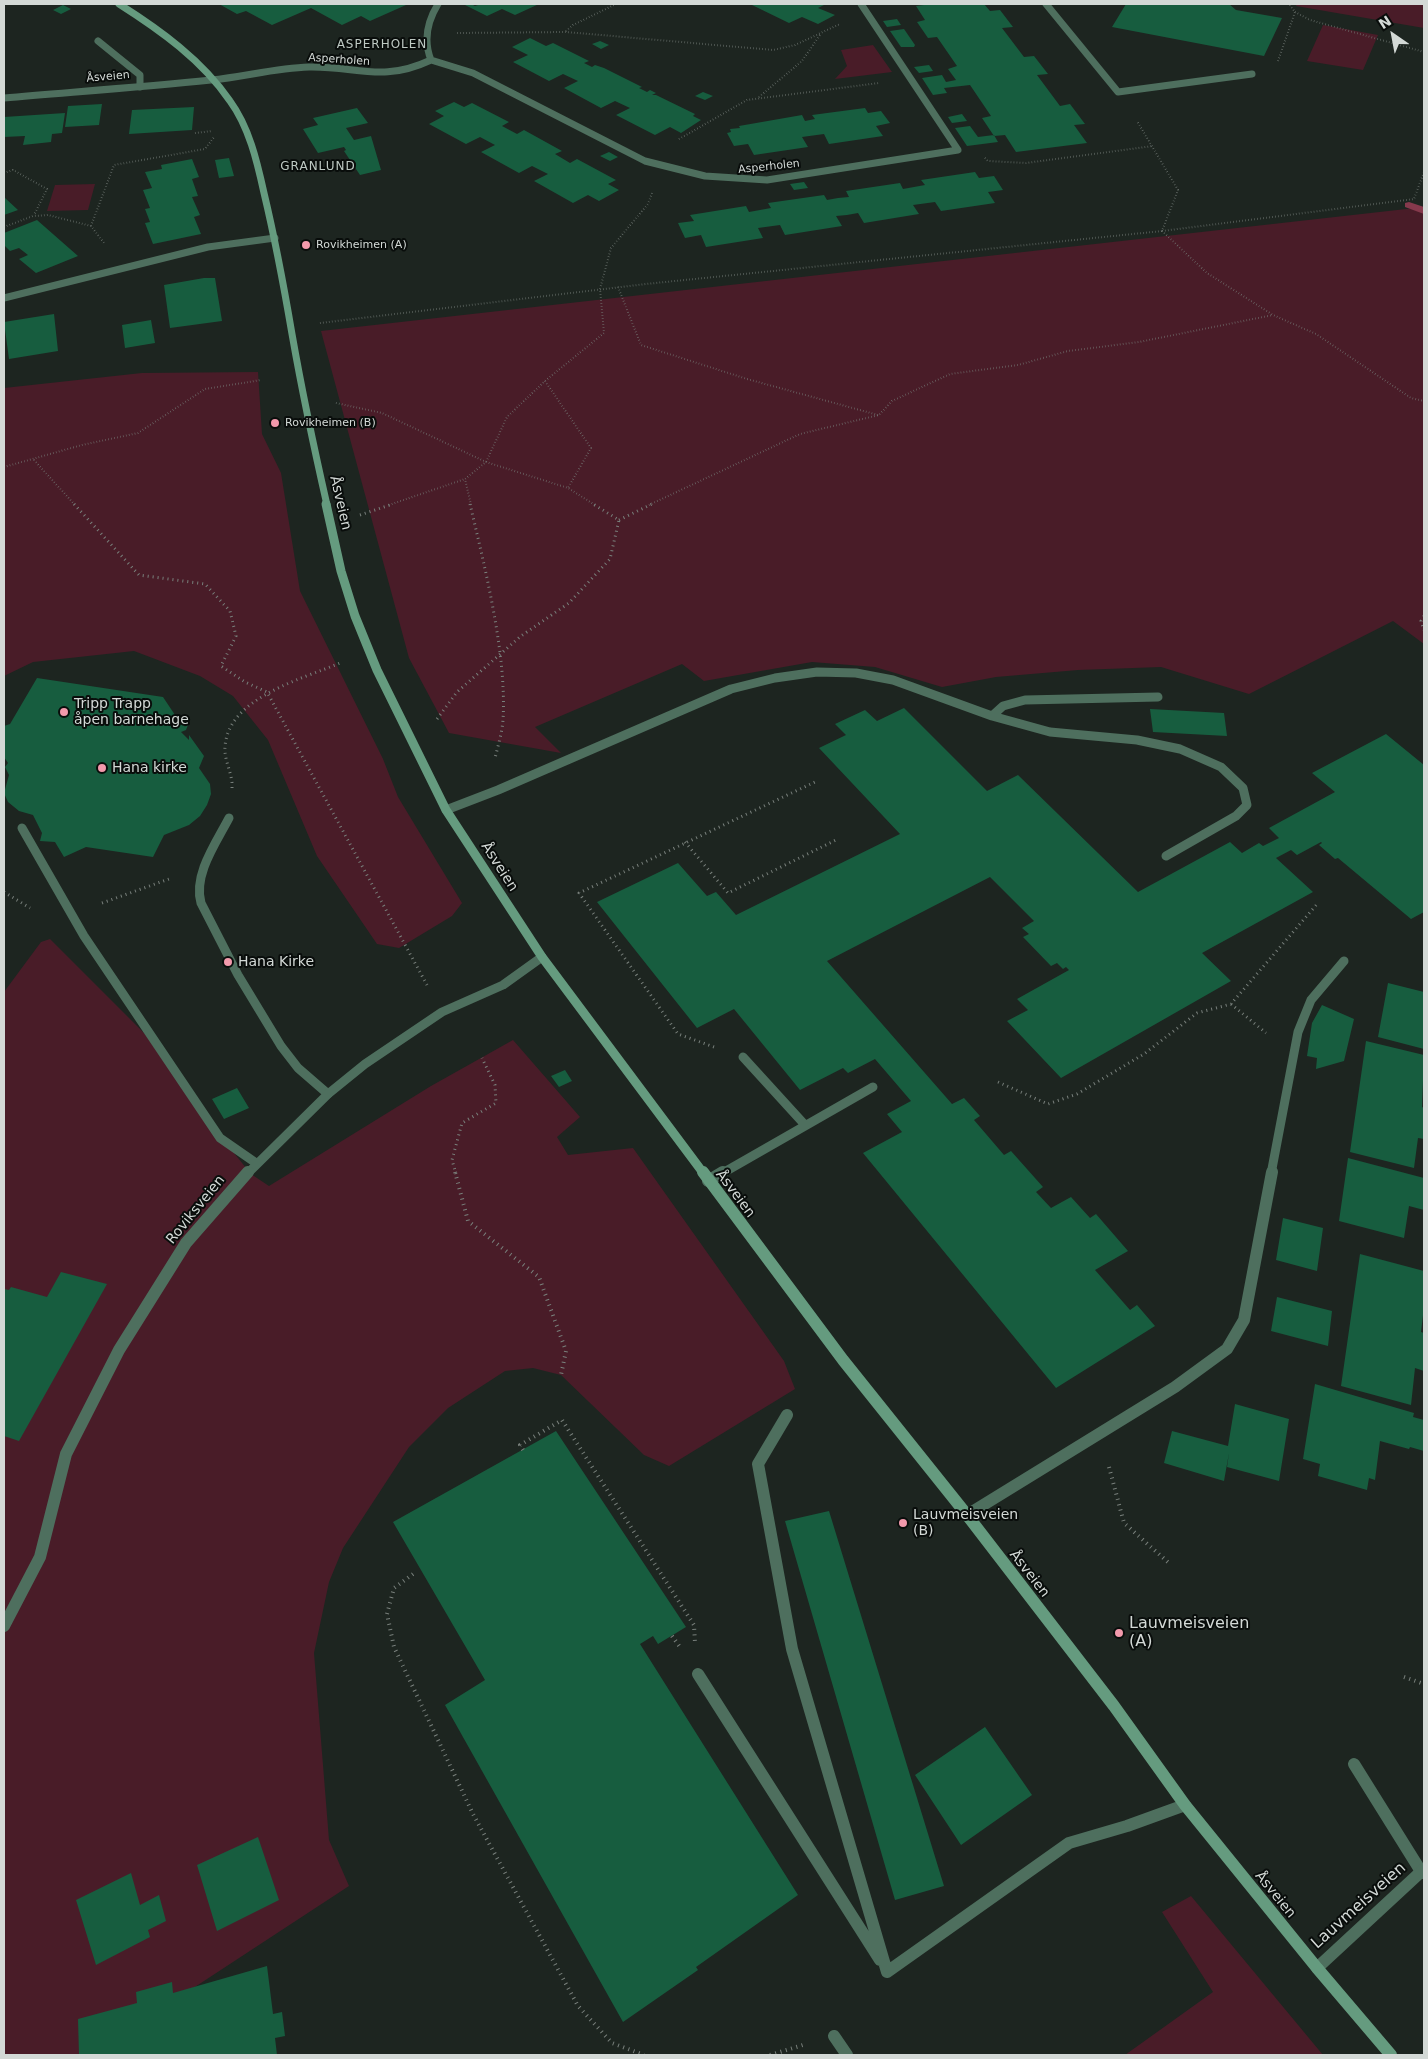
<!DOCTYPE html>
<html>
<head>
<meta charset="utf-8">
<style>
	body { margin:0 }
	#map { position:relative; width:1428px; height:2059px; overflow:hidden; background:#1d2520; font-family:"DejaVu Sans",sans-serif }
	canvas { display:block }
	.frame { position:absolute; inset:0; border:5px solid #d3d9d6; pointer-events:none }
	.north { position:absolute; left:1368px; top:10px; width:50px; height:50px; -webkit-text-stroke:4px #090d0b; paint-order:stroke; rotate:327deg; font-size:14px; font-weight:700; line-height:20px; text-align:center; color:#d3d9d6 }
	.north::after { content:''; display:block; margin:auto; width:18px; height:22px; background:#d3d9d6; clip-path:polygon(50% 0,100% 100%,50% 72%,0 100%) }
</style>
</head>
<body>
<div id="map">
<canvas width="1428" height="2059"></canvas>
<div class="frame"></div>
<div class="north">N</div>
</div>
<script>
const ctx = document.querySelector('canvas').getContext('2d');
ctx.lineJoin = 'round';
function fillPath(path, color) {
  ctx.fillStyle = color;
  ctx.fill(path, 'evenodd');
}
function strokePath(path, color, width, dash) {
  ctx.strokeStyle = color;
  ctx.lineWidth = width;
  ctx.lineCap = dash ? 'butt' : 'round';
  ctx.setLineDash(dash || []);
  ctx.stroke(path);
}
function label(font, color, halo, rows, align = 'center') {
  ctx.font = font + ' "DejaVu Sans",sans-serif';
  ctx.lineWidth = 4;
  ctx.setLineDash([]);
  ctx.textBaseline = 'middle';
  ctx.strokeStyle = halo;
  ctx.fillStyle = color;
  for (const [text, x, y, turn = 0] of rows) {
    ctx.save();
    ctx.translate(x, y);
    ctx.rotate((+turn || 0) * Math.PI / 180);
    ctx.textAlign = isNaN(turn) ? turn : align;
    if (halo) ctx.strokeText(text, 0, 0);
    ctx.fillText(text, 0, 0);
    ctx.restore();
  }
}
const green = new Path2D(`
	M1297 4H1424V28L1296 6Z
	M1323 25 1378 35 1363 70 1307 61Z
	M873 45 892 72 835 79 847 66 841 50Z
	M95 184 88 210 47 211 55 185Z
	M1424 207V644L1393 621 1249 694 1161 667 1078 670 996 677 942 687 875 667 812 662 704 681 682 664 535 727 561 753 449 733 409 658 321 331Z
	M258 372 262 434 281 473 300 591 383 759 398 797 462 903 452 916 399 948 377 944 317 856 268 740 233 696 200 676 134 651 33 662 4 676V388L142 373Z
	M50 939 145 1034 191 1100 251 1174 269 1186 431 1086 513 1040 580 1117 557 1137 568 1155 633 1148 784 1361 795 1389 669 1466 644 1455 561 1375 533 1368 505 1371 448 1408 409 1447 343 1548 329 1582 314 1653 329 1840 349 1886 91 2055H4V992L41 942Z
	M1191 1896 1323 2055H1125L1213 1992 1162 1912Z`);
const stream = new Path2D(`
	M1409 202 1424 207V214L1405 207V203Z`);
const building = new Path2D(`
	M219 4H403L406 5 370 21 361 16 342 25 311 8 272 25 246 11 237 14Z
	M471 4 475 6 481 4H539L515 15 502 9 487 16 465 5Z
	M755 4H826L818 8 835 15 818 24 802 17 789 23 752 5Z
	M932 4H984L990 11 1000 10 1013 27 1002 28 1024 57 1034 56 1048 74 1037 75 1060 106 1070 104 1085 124 1074 125 1087 143 1016 152 1005 135 994 136 982 118 991 116 970 85 944 88 947 93 933 95 922 78 942 75 946 82 956 80 948 69 957 66 937 37 928 38 917 22 925 20 916 6Z
	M1126 4H1229L1236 10 1282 18 1264 56 1112 27Z
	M63 5 71 9 61 14 53 10Z
	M897 19 901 25 887 27 883 21Z
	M904 29 915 45 914 47H901L890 31Z
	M530 38 546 46 553 43 589 61 584 63 592 67 595 65 604 68 642 87 639 88 647 92 650 90 656 93 652 95H656L695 114 693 116 701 120 681 133 670 127 655 135 616 115 630 108 615 101 601 108 564 88 578 81 563 74 549 81 513 62 528 55 512 47Z
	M600 41 609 45 601 49 592 44Z
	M929 65 933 71 919 73 914 67Z
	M703 92 713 96 705 100 695 96Z
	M454 102 464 107 472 103 509 122 502 126 517 134 524 130 562 151 555 154 570 163 577 159 616 180 608 184 619 190 599 201 588 195 573 203 534 181 548 174 532 166 519 173 481 152 495 145 480 137 466 144 429 124 444 116 435 111Z
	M102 104 99 125 65 127 68 106Z
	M194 107 192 130 129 134 132 110Z
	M357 108 368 123 346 128 354 140 371 136 381 170 360 175 344 151 346 150 344 147 318 153 303 129 318 125 313 118Z
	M865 108 868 113 881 111 890 123 876 126 883 136 829 144 824 134 802 137 808 147 754 155 748 144 734 146 727 133 731 132 730 129 740 128 739 126 802 115 805 121 815 119 812 115Z
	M65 113 62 133 52 134 51 142 23 145 25 136 4 137V117Z
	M962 114 967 121 952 123 948 117Z
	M970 126 978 137 994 135 998 142 967 146 955 128Z
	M609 152 618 157 610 161 600 156Z
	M229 158 234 176 219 178 215 160Z
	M192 159 199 177 192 179 198 196 192 197 200 215 194 217 201 234 153 244 145 223 150 222 145 209 150 208 143 190 152 188 145 172 162 169 161 165Z
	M975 172 979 178 994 176 1003 190 988 192 995 203 941 211 935 202 913 205 919 214 864 223 858 213 847 215 836 216 842 226 785 235 780 225 758 228 763 238 706 247 701 235 685 238 678 223 694 221 690 215 746 206 749 212 771 208 768 203 824 195 827 200 838 198 849 197 846 191 900 183 903 189 925 185 921 180Z
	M804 182 808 188 794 190 790 184Z
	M4 197 18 210 4 215Z
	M37 220 78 256 36 273 19 259 28 255 19 248 10 251 4 245V233Z
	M204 278H215L222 321 170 328 164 285Z
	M54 314 58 351 9 359 4 322Z
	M151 320 155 343 125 348 122 325Z
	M37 678 163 697 177 718 172 716 176 725 187 724 184 727 188 725 186 730 181 732 189 740V735L204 756 199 768 210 784 211 794 207 805 200 816 189 825 164 835 153 857 86 847 64 857 55 842 40 841 42 833 33 815 19 811 8 802 4 793 9 775 5 767 8 763 4 757V726L10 724Z
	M904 708 987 791 1018 775 1138 892 1230 842 1242 853 1259 843 1263 846 1279 838 1269 828 1335 792 1312 773 1386 734 1424 765V912L1411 919 1338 858 1335 859 1319 845 1322 843 1321 842 1297 855 1291 850 1276 858 1313 892 1202 953 1231 981 1061 1078 1007 1021 1028 1010 1017 999 1069 970 1066 967 1063 969 1057 963 1051 966 1023 937 1029 934 1022 928 1034 921 990 877 827 961 952 1104 964 1098 980 1116 974 1120 1004 1155 1011 1151 1043 1187 1036 1192 1051 1208 1071 1197 1090 1218 1096 1214 1128 1251 1095 1270 1130 1310 1137 1305 1155 1326 1056 1388 863 1153 902 1132 887 1114 911 1101 875 1059 848 1073 843 1068 800 1090 734 1009 697 1028 597 902 678 863 707 896 716 892 736 915 900 834 819 748 846 735 835 724 865 710 877 721Z
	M1150 709 1224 713 1227 736 1153 732Z
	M1388 983 1424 992V1049L1378 1037Z
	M1322 1005 1354 1019 1344 1061 1316 1069 1317 1058 1307 1056 1312 1023Z
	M1366 1041 1424 1055 1422 1107 1424 1108V1139L1418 1138 1414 1168 1350 1152Z
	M565 1070 572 1081 559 1087 551 1076Z
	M237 1088 249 1108 224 1119 212 1099Z
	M1348 1158 1424 1178V1210L1409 1206 1404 1238 1339 1221Z
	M1283 1218 1323 1228 1317 1271 1276 1260Z
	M1360 1254 1424 1271V1307L1421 1332 1424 1333V1371L1415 1368 1411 1405 1341 1386Z
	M61 1272 107 1284 19 1441 4 1436V1289L9 1290 11 1287 47 1297Z
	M1277 1297 1332 1311 1328 1346 1271 1331Z
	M1315 1384 1414 1413 1413 1417 1424 1420V1451L1410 1447 1409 1449 1380 1441 1375 1480 1369 1478 1367 1490 1318 1476 1320 1464 1303 1459Z
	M1235 1404 1289 1419 1279 1481 1227 1467 1229 1453 1224 1481 1164 1463 1172 1431 1228 1446Z
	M556 1431 686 1627 658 1644 653 1636 640 1644 798 1895 696 1967 698 1970 623 2022 445 1705 485 1680 393 1522Z
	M829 1511 944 1886 895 1900 785 1521Z
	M985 1727 1032 1795 961 1845 915 1775Z
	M258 1837 279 1900 217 1931 197 1865Z
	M131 1873 140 1905 159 1895 166 1921 148 1930 150 1937 96 1965 76 1900Z
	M267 1966 273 2014 282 2012 285 2036 275 2038 277 2055H79L78 2019 137 2003 136 1992 172 1982 173 1993Z`);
const pathFar2 = new Path2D(`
	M1295 12 1310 20 1424 52
	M566 31 573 25 616 4
	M457 33 566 32 773 50 795 45 840 24
	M1278 61 1295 12 1289 4
	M759 97 802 61 820 35
	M195 133 212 131
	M679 139 747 100 879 83
	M985 158 988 161 1026 163 1153 146
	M4 173 13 170 47 189 34 215
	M91 226 114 165 205 149 215 136
	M4 227 33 216 48 215 91 226 104 243
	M1162 231 1207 273 1273 315 1316 334 1411 398 1424 401
	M1162 231 1414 199 1424 172
	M618 287 641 345 747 379 878 415
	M320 323 646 284 1162 231 1178 190 1137 121
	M545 381 591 448 568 488
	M336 403 382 413 486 462 568 488 595 505
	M34 460 75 505
	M4 467 82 445 138 433 205 389 261 380
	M389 505 465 479
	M471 505 465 479 486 462 507 417 545 381 604 333 600 289 611 248 648 204 652 193
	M649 505 800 434 879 415 892 401 950 374 1018 365 1068 351 1139 342 1273 315`);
const pathFar1 = new Path2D(`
	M74 504 139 575 205 584 230 611 236 636 221 666 245 682 267 692 427 985
	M470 504C485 568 507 655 503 720 502 733 498 746 495 758
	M360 515 393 504
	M619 520 652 504
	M1424 616 1421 621 1424 630
	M437 719 457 692 521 636 569 603 610 559 619 520 593 504
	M232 788C233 774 224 761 225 747 228 697 303 679 340 663
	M685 842 728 893 838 839
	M4 892 30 908
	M102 903 169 879
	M1231 1004 1266 1033
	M714 1047 678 1034 579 893 815 782
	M998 1082 1048 1104 1077 1094 1144 1054 1197 1013 1231 1004 1318 903
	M456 1174 452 1160 462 1123 496 1103 495 1085 482 1058`);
const path = new Path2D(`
	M455 1172 468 1221 539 1277 566 1351 561 1375
	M523 1450 520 1445 562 1420 694 1625 695 1643
	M1109 1467 1124 1523 1170 1564
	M413 1574 394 1588 387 1614 394 1647 473 1814 578 2006 612 2043 644 2055
	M672 1636 680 1647
	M1404 1677 1424 1684
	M770 2055 803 2045`);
const laneFar2 = new Path2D(`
	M1046 4 1118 92 1252 74
	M98 41 140 75V87`);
const laneFar1 = new Path2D(`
	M992 716 1003 706 1025 700 1158 697
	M446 810 498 790 731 689 775 678 817 672 856 673 893 680 992 716 1050 732 1137 740 1180 749 1221 767 1243 788 1247 805 1236 816 1166 856
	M229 818C216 843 193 875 201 903L238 975 281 1046 298 1068 328 1094
	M22 828 84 936 220 1138 256 1163
	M743 1057 805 1125
	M721 1174 873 1087
	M1271 1174 1298 1032 1311 1000 1344 961`);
const lane = new Path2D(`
	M708 1181 723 1172
	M787 1415 758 1464 792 1649 887 1972 1069 1843 1127 1826 1185 1805
	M967 1515 1175 1387 1227 1349 1244 1320 1272 1172
	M698 1674 880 1960
	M1354 1764 1422 1873
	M834 2036 847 2055`);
const streetFar2 = new Path2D(`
	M438 4C427 22 423 40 431 60L473 73 645 161 705 176 767 180 958 150 861 4
	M4 98C73 92 142 87 211 80 244 77 275 68 309 67 357 66 382 83 431 60
	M4 298 208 247 275 238`);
const streetFar1 = new Path2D(`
	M247 1174 328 1094 365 1064 442 1012 503 985 542 957`);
const street = new Path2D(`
	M4 1626 40 1557 66 1454 119 1350 186 1243 248 1172
	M1317 1968 1424 1869`);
const secondaryFar2 = new Path2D(`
	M119 4C160 30 202 60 230 101 249 127 257 161 264 193 275 239 284 287 292 334 302 391 314 448 327 505`);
const secondaryFar1 = new Path2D(`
	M326 504 341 571 355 616 377 670 446 810 542 957 704 1174`);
const secondary = new Path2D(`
	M703 1172 843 1360 967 1515 1114 1706 1185 1805 1317 1968 1391 2055`);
const markers = [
	[306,245,5,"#f39aac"],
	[275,423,5,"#f39aac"],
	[64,712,5,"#f39aac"],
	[102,768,5,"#f39aac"],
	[228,962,5,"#f39aac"],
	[903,1523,5,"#f39aac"],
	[1119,1633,5,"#f39aac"]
];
const farStreetnames = [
	["Asperholen",339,60,4],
	["Åsveien",108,77,-5],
	["Asperholen",769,167,-6]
];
const farPoinames = [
	["Rovikheimen (A)",316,245],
	["Rovikheimen (B)",285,423]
];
const farNeighbourhoodnames = [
	["ASPERHOLEN",382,45],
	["GRANLUND",318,167]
];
const streetNames = [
	["Åsveien",340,503,77],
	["Åsveien",499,867,57],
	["Åsveien",735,1194,53],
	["Roviksveien",196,1210,-51],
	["Åsveien",1029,1574,52],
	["Åsveien",1275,1895,51]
];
const poiNames = [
	["Tripp Trapp",74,704],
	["åpen barnehage",74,720],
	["Hana kirke",112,768],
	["Hana Kirke",238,962],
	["Lauvmeisveien",913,1515],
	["(B)",913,1531]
];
const nearPoinames = [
	["Lauvmeisveien",1129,1624],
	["(A)",1129,1642]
];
const nearStreetnames = [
	["Lauvmeisveien",1359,1906,-42]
];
fillPath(green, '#491c28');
fillPath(stream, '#85394c');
fillPath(building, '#175d3f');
strokePath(pathFar2, '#79807c', 2, [0.5, 2.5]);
strokePath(pathFar1, '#79807c', 3, [1, 4]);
strokePath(path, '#79807c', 4, [1, 4.5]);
strokePath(laneFar2, '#4e6f5e', 7);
strokePath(laneFar1, '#4e6f5e', 9);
strokePath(lane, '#4e6f5e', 12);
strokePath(streetFar2, '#4e6f5e', 7);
strokePath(streetFar1, '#4e6f5e', 9);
strokePath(street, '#4e6f5e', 12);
strokePath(secondaryFar2, '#659b7f', 7);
strokePath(secondaryFar1, '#659b7f', 9);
strokePath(secondary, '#659b7f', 12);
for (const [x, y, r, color] of markers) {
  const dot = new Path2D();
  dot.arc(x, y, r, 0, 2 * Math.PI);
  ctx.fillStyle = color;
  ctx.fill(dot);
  strokePath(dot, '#090d0b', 2);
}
label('11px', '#d3d9d6', '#090d0b', farStreetnames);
label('11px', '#d3d9d6', '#090d0b', farPoinames, 'left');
ctx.letterSpacing = '1px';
label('12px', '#bec9c3', '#090d0b', farNeighbourhoodnames);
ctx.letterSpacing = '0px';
label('14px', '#d3d9d6', '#090d0b', streetNames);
label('14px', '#d3d9d6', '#090d0b', poiNames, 'left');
label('16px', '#d3d9d6', '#090d0b', nearPoinames, 'left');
label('16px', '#d3d9d6', '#090d0b', nearStreetnames);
</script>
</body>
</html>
